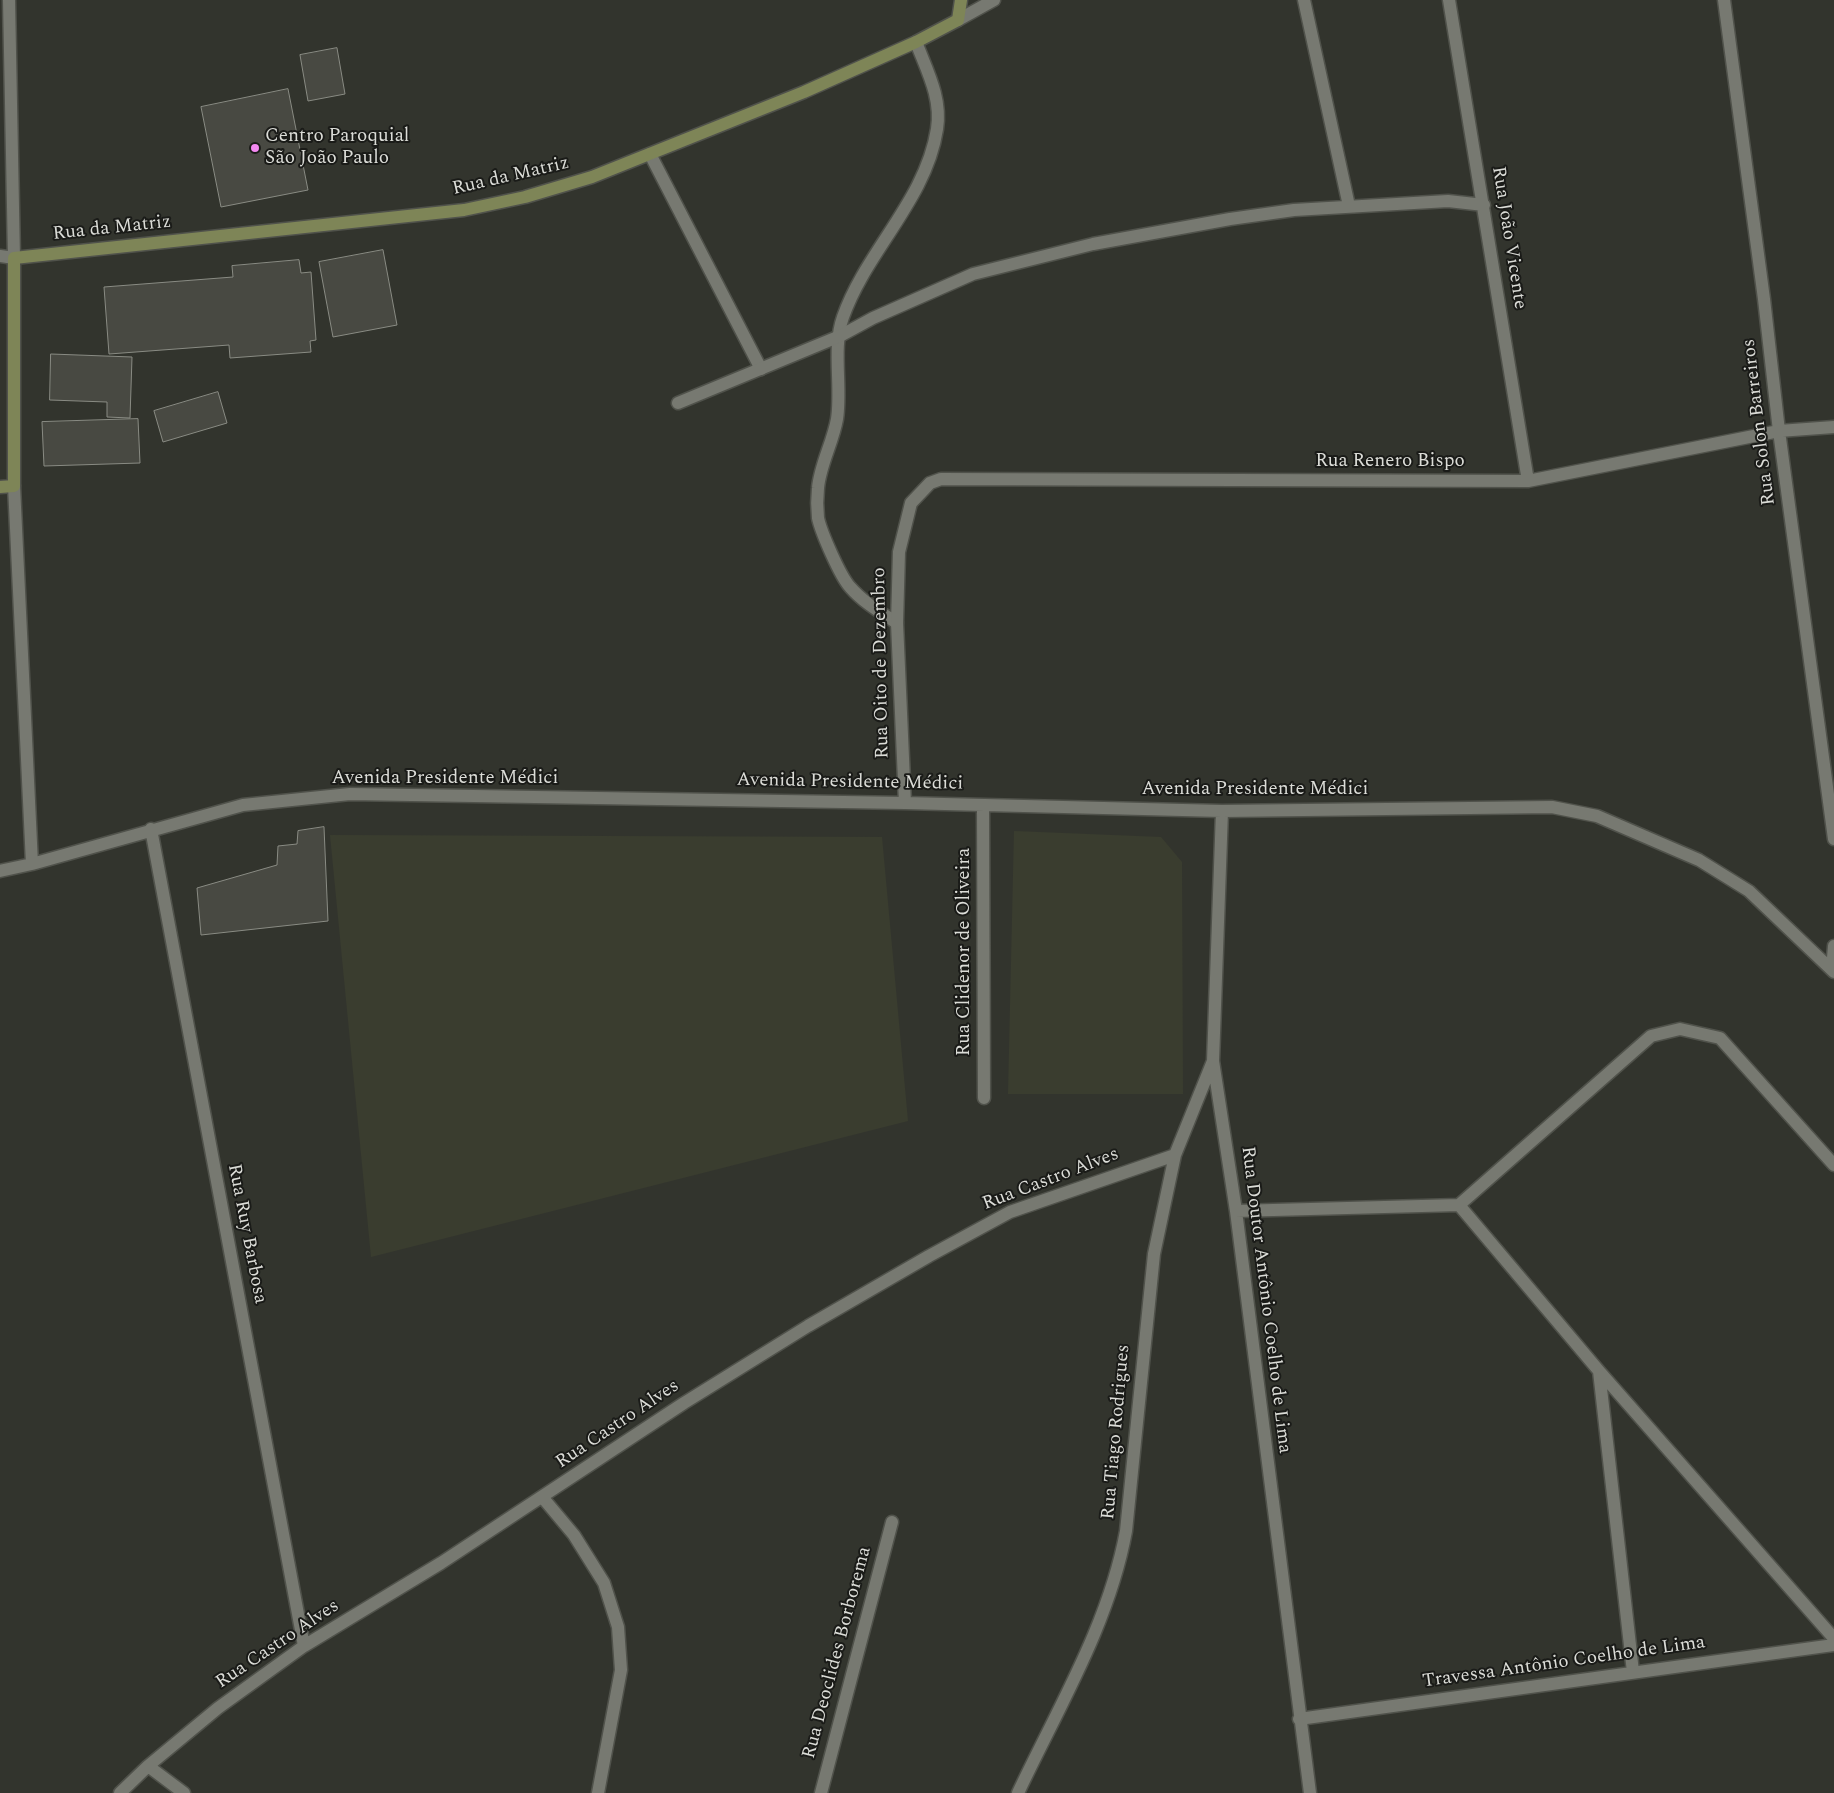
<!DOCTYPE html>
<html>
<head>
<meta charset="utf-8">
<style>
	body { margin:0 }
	canvas { display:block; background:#32342d }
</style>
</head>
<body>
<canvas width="1834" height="1793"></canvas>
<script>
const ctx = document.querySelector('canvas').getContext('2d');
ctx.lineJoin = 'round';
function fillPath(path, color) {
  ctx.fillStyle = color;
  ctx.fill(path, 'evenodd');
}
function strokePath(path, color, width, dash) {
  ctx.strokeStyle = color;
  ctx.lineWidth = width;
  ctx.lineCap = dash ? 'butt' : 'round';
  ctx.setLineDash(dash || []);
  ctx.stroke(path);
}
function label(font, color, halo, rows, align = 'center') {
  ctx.font = font + ' Spectral,serif';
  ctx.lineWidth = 4;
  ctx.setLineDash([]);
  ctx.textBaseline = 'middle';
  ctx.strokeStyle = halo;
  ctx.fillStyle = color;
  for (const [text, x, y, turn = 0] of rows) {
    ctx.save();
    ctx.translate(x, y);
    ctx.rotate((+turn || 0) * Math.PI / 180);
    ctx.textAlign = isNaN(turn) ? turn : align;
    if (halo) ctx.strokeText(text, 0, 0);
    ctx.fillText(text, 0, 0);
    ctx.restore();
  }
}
const built = new Path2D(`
	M1014 831 1161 837 1182 862 1183 1094H1008Z
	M330 835 882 837 908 1121 371 1257Z`);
const building = new Path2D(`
	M337 48 345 94 308 101 300 55Z
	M288 89 308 190 221 207 201 107Z
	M383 250 397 325 333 337 319 262Z
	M299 260 301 273 311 272 316 340 310 341 311 352 230 358 229 345 109 354 104 287 233 277 232 266Z
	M51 354 132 357 130 418 107 417V402L50 400Z
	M218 392 227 423 163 442 154 411Z
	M138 419 140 463 44 466 42 422Z
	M324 827 328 921 201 935 197 888 277 865 278 846 297 844 298 831Z`);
const service = new Path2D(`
	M650 154 761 369
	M897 623C880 612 863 602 850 587 840 576 821 532 818 518 817 509 817 497 818 488 820 465 833 442 837 419 842 387 832 348 843 317 866 251 926 200 937 129 942 98 927 71 916 42`);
const minor = new Path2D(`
	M1304 0 1349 206
	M1449 0 1528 481
	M1724 0 1764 299 1779 431 1834 839
	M958 20 994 0
	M0 256 14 258 9 0
	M678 403 840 336 873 318 973 274 1093 244 1230 219 1294 210 1448 201 1484 205
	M14 486 32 864
	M905 803 897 623 899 552 911 503 930 483 941 479 1528 481 1779 431 1834 427
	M983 805 984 1098
	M1222 811 1213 1061 1236 1211 1310 1793
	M151 829 304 1646
	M0 871 32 864 243 805 350 794 905 803 1222 811 1552 807 1597 816 1699 860 1749 891 1834 972
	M1832 970 1834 946
	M1459 1205 1651 1036 1680 1029 1720 1038 1834 1165
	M1236 1211 1459 1205 1599 1371 1832 1636
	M1599 1371 1633 1672
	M543 1498 574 1535 604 1583 618 1627 621 1670 598 1793
	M1299 1719 1834 1645
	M148 1766 184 1793
	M120 1793 148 1766 218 1708 304 1646 441 1563 684 1403 808 1326 929 1256 1010 1212 1175 1155
	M821 1793 892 1522
	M1018 1793C1058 1708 1109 1624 1126 1531L1154 1254 1175 1155 1213 1061`);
const secondary = new Path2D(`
	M0 487 14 486V258L464 210 525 197 592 177 804 92 916 42 958 20 961 0`);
const markers = [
	[255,148,5,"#f489f1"]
];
const poiNames = [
	["Centro Paroquial",265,137],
	["São João Paulo",265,159]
];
const streetNames = [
	["Rua da Matriz",511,177,-13],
	["Rua da Matriz",112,229,-6],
	["Rua João Vicente",1508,238,81],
	["Rua Solon Barreiros",1760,422,-97],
	["Rua Renero Bispo",1390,462],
	["Rua Oito de Dezembro",882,663,-91],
	["Avenida Presidente Médici",445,779],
	["Avenida Presidente Médici",850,783,1],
	["Avenida Presidente Médici",1255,790],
	["Rua Clidenor de Oliveira",965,952,-90],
	["Rua Castro Alves",1051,1180,-21],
	["Rua Ruy Barbosa",246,1234,79],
	["Rua Doutor Antônio Coelho de Lima",1265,1300,83],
	["Rua Castro Alves",618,1425,-34],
	["Rua Tiago Rodrigues",1117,1432,-85],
	["Rua Castro Alves",278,1645,-34],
	["Rua Deoclides Borborema",838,1653,-75],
	["Travessa Antônio Coelho de Lima",1564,1663,-8]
];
fillPath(built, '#3a3d2f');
fillPath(building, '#484942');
strokePath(building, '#898b83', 1);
strokePath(service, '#50524b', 15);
strokePath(minor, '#50524b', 15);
strokePath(secondary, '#50524b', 15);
strokePath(service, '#777971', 12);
strokePath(minor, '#777971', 12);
strokePath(secondary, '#7e8557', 12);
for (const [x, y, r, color] of markers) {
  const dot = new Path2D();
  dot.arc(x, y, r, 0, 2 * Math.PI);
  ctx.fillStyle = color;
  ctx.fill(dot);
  strokePath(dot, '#1a1b18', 2);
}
label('19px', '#dbdcd7', '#1a1b18', poiNames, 'left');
label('19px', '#dbdcd7', '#1a1b18', streetNames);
</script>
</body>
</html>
